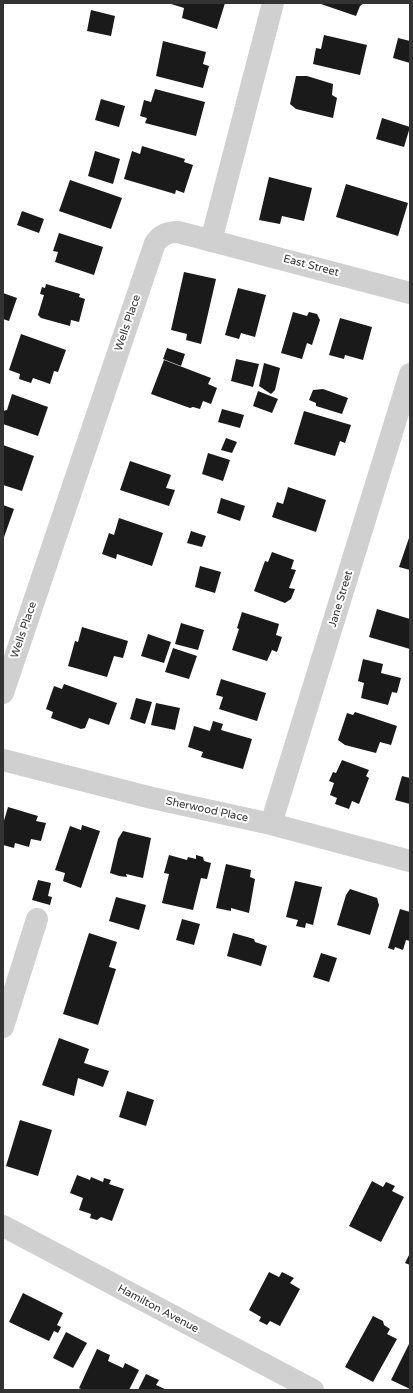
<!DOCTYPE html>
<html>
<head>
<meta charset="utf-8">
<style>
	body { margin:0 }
	#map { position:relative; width:413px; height:1393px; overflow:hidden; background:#fff; font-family:"Varela Round",sans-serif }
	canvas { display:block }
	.frame { position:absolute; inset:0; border:4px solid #333; pointer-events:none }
</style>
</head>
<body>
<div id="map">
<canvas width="413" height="1393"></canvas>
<div class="frame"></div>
</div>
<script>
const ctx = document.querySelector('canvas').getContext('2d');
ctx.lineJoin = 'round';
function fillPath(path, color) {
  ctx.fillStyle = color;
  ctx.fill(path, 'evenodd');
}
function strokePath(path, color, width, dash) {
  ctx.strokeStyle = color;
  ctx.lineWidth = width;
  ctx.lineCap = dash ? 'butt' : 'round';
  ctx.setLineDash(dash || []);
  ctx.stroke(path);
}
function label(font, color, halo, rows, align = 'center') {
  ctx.font = font + ' "Varela Round",sans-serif';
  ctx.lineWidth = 4;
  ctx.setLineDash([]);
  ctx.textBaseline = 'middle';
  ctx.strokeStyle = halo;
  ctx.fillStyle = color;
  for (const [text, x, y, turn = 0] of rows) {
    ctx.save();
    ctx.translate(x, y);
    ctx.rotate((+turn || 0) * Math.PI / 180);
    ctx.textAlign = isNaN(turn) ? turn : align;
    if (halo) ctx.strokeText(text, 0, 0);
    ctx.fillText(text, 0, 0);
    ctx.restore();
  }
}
const building = new Path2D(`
	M168 3H225L217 29 182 18 184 8Z
	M318 3H364L360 6 356 16Z
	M91 10 115 16 111 36 87 31Z
	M324 35 367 45 360 75 313 64 316 48 321 49Z
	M398 38 410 41V63L393 58Z
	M163 41 206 52 203 64 209 66 203 88 156 76Z
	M296 76H307L333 84 332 95 337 98 333 118 296 109 290 104Z
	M155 89 205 102 196 136 145 123 147 118 140 116 144 100 151 102Z
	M101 99 125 106 119 127 95 120Z
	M382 118 410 127 404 147 376 139Z
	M142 146 185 159 184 162 193 165 184 193 176 190 175 194 124 179 132 151 140 154Z
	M95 151 120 159 113 184 88 176Z
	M269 177 312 188 304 221 282 216 280 224 259 220Z
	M70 180 122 198 111 229 59 211Z
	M346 184 408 203 398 236 336 217Z
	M22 211 44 219 39 233 17 225Z
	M59 233 103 247 94 275 55 262 58 252 53 251Z
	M184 272 216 279 201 344 186 340 187 334 171 330Z
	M46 284 80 294 79 297 85 299 79 322 71 320 70 326 41 318 38 315 44 295 40 294 42 287 45 288Z
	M238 288 266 295 255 337 241 333 239 339 225 335Z
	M3 293 17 298 9 321 3 319Z
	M293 312 307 316 309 312 317 314 320 320 312 345 307 343 302 359 281 353Z
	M340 318 372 327 363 360 345 355 344 359 329 355Z
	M21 334 66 350 58 372 54 371 50 384 33 378 31 383 19 379 20 374 9 370Z
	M167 348 185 354 181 366 163 359Z
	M236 359 259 364 253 387 231 381Z
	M164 360 211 378 208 384 217 388 211 404 203 401 200 409 193 407 190 408 151 394Z
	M264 363 280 368 275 390 271 394 259 386Z
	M323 389 348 398 342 414 316 406V403L309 400 313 390Z
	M258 391 278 399 272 413 253 406Z
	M12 394 48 407 38 436 3 424V411L7 410Z
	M222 409 244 415 240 428 218 422Z
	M304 411 351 425 345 443 340 441 335 456 294 444Z
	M226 438 237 442 232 453 221 450Z
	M3 445 34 456 22 491 3 485Z
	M208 453 230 460 223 481 202 474Z
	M130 461 171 475 166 488 175 490 169 506 120 490Z
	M288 487 326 500 316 532 272 517 277 502 283 504Z
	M221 498 245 506 240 521 217 513Z
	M3 505 14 509 3 540Z
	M119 518 163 533 152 566 117 554 116 559 102 554 109 533 114 535Z
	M191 531 206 536 202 547 187 543Z
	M410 535V570L399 567Z
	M272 552 294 560 291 569 296 570 289 588 295 589 291 599 285 603 254 591 265 561 268 562Z
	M200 566 221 572 215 593 195 587Z
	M377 609 410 619V649L369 637Z
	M242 612 279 624 276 635 282 637 277 652 272 650 267 661 232 650 239 629 237 628Z
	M181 623 204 630 198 650 175 644Z
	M82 627 128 641 123 658 114 656 107 677 68 666 75 641 78 642Z
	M148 634 171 642 164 663 141 656Z
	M173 648 197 656 189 679 165 672Z
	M363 659 383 664 381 673 401 678 397 693 392 692 388 705 361 698 364 683 358 681Z
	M221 679 266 693 257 721 219 709 223 697 216 695Z
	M64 684 117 703 109 725 89 718 85 728 81 729 51 718 53 712 46 709 54 686 62 689Z
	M136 698 152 702 145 724 130 719Z
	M156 703 180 708 175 730 151 725Z
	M355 712 397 726 391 745 380 742 376 753 345 745 338 740 347 713 353 715Z
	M213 721 223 724 221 730 252 739 243 769 201 757 203 752 188 747 194 726 210 731Z
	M342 760 369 770 366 776 369 778 359 804 352 801 349 809 335 804 337 798 330 795 334 783 329 781 333 772 336 773Z
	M402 776 410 778V804L395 800Z
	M8 807 38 816 36 821 46 823 41 841 31 839 29 847 15 843 14 848 3 845V824Z
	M82 825 100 831 81 888 63 881 65 873 55 870 70 826 81 830Z
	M123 831 151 838 143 878 126 874 127 877 119 876 110 873 118 839Z
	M169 855 187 860 188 857 196 859V855L203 857 204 861 211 863 207 879 201 878 193 910 162 903 169 874 164 873Z
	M226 864 251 870 250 877 255 879 249 913 231 908V911L216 908Z
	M38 880 51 883 48 896 52 897 50 905 32 900Z
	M295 881 322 887 313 925 306 923 305 928 296 926 298 920 286 917Z
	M350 889 377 898 379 905 370 935 337 925 346 895Z
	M116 897 146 905 139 930 109 921Z
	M400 909 410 912V941L406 940 403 950 395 947 394 950 388 948Z
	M182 919 200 924 194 945 176 940Z
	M89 933 117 942 109 967 116 969 98 1025 63 1014Z
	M233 933 254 939 255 942 267 946 261 966 227 956Z
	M321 953 337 958 329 982 313 977Z
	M59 1038 89 1049 84 1063 109 1071 103 1087 78 1078 74 1096 42 1085Z
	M127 1091 154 1100 146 1126 119 1117Z
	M20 1120 52 1130 38 1176 6 1166Z
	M77 1175 90 1180 91 1177 103 1182 104 1178 111 1180 109 1184 124 1189 112 1221 101 1217 97 1220 90 1218 91 1214 79 1210 83 1198 70 1193Z
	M372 1181 383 1187 386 1182 395 1186 392 1191 404 1197 381 1242 349 1226Z
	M410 1253V1265L405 1263Z
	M269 1272 279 1277 282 1272 294 1278 290 1283 300 1289 280 1326 270 1321 267 1325 259 1321 261 1317 249 1310Z
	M23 1293 63 1313 57 1325 61 1327 58 1333 54 1331 49 1341 9 1322Z
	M373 1316 383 1321 384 1325 390 1329 387 1334 397 1339 373 1382 345 1367Z
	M66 1332 87 1343 73 1368 53 1358Z
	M410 1342V1389L391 1380Z
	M97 1349 110 1355 108 1361 123 1368 125 1363 139 1370 129 1390H83L79 1388Z
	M146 1374 159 1380 156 1385 167 1390H138Z`);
const street = new Path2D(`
	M211 241 273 3
	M3 693 155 243C161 235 167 232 178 232L410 293
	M3 760 152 798 271 824 410 861
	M271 824 410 374
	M3 1027 37 919
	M3 1226 313 1390`);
const streetNames = [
	["East Street",311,266,15],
	["Wells Place",128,323,-71],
	["Jane Street",341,599,-73],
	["Wells Place",24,630,-71],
	["Sherwood Place",207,810,12],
	["Hamilton Avenue",158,1309,28]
];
fillPath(building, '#1a1a1a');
strokePath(street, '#d0d0d0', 22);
label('11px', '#333', '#fff', streetNames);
</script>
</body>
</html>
